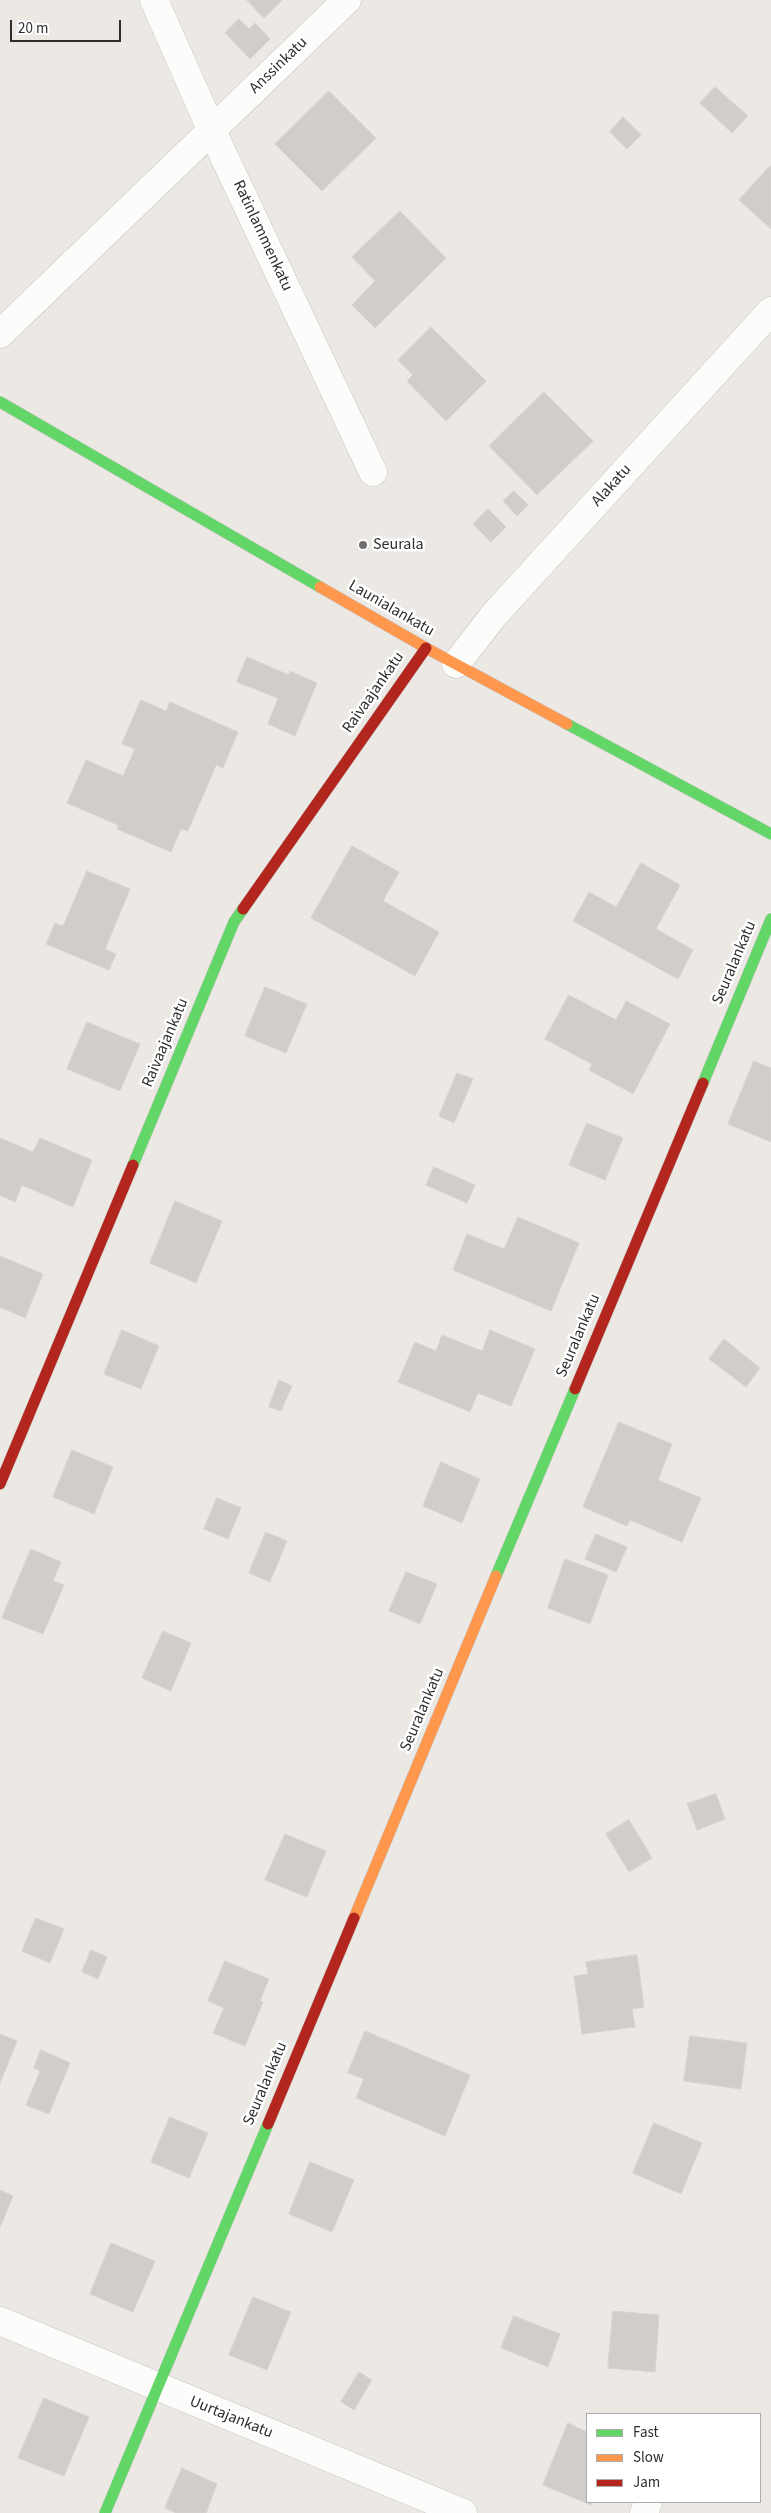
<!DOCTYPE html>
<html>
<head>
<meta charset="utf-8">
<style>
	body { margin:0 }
	#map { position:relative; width:771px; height:2513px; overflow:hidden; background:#ece8e4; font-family:"Source Sans 3",sans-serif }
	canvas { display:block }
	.legend { position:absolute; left:586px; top:2413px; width:175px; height:90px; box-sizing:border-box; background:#fff; border:1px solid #ababab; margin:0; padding:6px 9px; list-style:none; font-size:15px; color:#2e2e2e }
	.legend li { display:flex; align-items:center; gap:10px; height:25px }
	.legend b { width:25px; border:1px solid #ababab }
	.scale { position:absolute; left:10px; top:20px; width:111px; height:22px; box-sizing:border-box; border:2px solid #2e2e2e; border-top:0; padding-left:6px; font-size:15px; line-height:18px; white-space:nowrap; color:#2e2e2e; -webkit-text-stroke:4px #fff; paint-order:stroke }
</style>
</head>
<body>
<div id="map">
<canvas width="771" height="2513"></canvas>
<ul class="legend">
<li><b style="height:6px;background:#63d668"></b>Fast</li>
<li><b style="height:6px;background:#ff974d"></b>Slow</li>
<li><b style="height:6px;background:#b3261e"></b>Jam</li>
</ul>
<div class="scale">20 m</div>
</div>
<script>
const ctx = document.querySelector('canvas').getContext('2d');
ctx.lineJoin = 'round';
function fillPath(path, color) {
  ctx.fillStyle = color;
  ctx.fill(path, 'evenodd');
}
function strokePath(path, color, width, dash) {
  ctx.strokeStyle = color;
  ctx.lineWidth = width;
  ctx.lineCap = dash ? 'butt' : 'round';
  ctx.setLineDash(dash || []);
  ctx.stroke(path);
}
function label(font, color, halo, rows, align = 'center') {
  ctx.font = font + ' "Source Sans 3",sans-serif';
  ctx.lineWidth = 5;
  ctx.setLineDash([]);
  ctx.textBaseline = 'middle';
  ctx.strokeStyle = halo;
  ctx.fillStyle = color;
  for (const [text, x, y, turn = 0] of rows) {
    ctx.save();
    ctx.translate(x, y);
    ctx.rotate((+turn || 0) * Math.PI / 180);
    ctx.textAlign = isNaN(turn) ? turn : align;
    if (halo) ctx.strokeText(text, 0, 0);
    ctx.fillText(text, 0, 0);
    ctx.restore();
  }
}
const building = new Path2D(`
	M247 0H282L264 18Z
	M239 19 249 29 255 23 270 39 250 59 225 33Z
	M715 87 748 116 732 133 700 103Z
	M329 91 376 138 322 191 275 144Z
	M623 117 641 135 627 149 610 132Z
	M771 165V229L739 200Z
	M400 211 446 258 375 328 352 305 375 281 352 257Z
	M431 327 486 381 446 421 407 381 413 375 398 360Z
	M544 392 593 441 537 495 489 446Z
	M514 491 528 505 517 516 503 501Z
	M488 509 506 527 491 542 473 524Z
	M247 657 289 675 290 671 317 683 295 736 268 724 278 698 237 682Z
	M141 700 166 711 170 702 238 732 223 768 216 765 188 831 181 829 171 852 117 829 118 825 67 803 86 760 123 776 135 749 122 744Z
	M352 846 399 872 383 901 439 932 415 976 311 918Z
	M641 863 680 885 656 929 693 950 678 979 573 921 589 892 616 907Z
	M87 871 130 889 105 949 116 954 109 970 46 944 55 923 63 926Z
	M265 987 307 1004 286 1053 245 1036Z
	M569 995 616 1020 626 1001 670 1024 633 1094 589 1070 592 1064 545 1039Z
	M87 1022 140 1044 120 1091 67 1069Z
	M754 1061 771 1068V1142L728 1124Z
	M457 1073 473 1079 454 1123 439 1116Z
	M587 1123 623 1138 605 1180 569 1165Z
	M0 1138 33 1152 40 1138 92 1160 73 1207 22 1185 15 1202 0 1195Z
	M434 1167 475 1185 467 1203 426 1185Z
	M175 1201 222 1221 196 1283 150 1263Z
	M518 1217 579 1243 551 1311 453 1270 467 1234 504 1249Z
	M0 1256 43 1274 25 1318 0 1307Z
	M122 1330 159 1346 141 1389 104 1374Z
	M490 1330 535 1349 511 1406 478 1393 470 1412 398 1382 415 1342 436 1351 442 1335 482 1351Z
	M724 1339 760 1368 746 1387 709 1359Z
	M279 1380 292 1386 281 1411 269 1407Z
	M619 1422 672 1444 658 1480 701 1498 682 1542 630 1520 627 1526 583 1507Z
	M72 1450 113 1467 94 1514 53 1497Z
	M441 1462 480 1479 462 1523 423 1506Z
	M217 1498 241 1508 228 1539 204 1529Z
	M266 1532 287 1541 270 1582 249 1573Z
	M596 1534 627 1547 616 1572 585 1559Z
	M31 1549 61 1562 53 1581 64 1585 43 1634 2 1618Z
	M565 1559 608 1575 590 1624 548 1608Z
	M406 1572 437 1584 420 1624 389 1611Z
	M163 1631 191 1643 171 1691 142 1678Z
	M716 1794 725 1819 697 1830 687 1804Z
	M629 1820 652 1858 629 1872 606 1834Z
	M285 1834 326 1851 307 1897 265 1880Z
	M36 1918 64 1929 50 1963 22 1951Z
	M91 1950 107 1957 98 1979 82 1972Z
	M637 1955 644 2007 632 2009 635 2027 582 2034 574 1976 588 1974 586 1962Z
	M225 1961 269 1979 260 2001 263 2002 245 2046 213 2033 224 2008 208 2001Z
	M365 2031 470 2075 445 2136 356 2098 364 2079 348 2073Z
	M0 2034 17 2041 0 2083Z
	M690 2036 747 2043 741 2089 684 2081Z
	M41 2050 70 2063 49 2114 26 2105 40 2071 34 2068Z
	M170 2117 208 2133 189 2178 151 2162Z
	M654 2123 702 2143 681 2194 633 2173Z
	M310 2162 354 2180 332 2232 289 2214Z
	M0 2190 13 2196 0 2227Z
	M111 2243 155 2261 133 2312 90 2294Z
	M253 2297 291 2312 267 2370 229 2355Z
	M613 2311 659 2315 655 2372 608 2368Z
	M514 2316 560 2334 548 2367 501 2348Z
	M359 2372 372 2380 354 2410 341 2402Z
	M44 2398 89 2417 64 2476 18 2458Z
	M568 2423 587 2432V2502H592L591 2505 543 2485Z
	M182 2468 217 2484 206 2513H176L165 2508Z`);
const street = new Path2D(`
	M154 0 212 131 373 472
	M0 334 347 0
	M456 664 494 615 771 311
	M0 2321 463 2513
	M644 2513 648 2502`);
const fast = new Path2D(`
	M0 402 320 587
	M567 724 771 834
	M703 1083 771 919
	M133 1165 234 922 243 909
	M496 1576 575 1389
	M105 2513 268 2124`);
const slow = new Path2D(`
	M320 587 426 648 567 724
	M354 1918 496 1576`);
const jam = new Path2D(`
	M243 909 426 648
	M575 1389 703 1083
	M0 1484 133 1165
	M268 2124 354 1918`);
const markers = [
	[363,545,5,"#706f6e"]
];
const streetNames = [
	["Anssinkatu",279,66,-44],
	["Ratinlammenkatu",262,236,65],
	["Alakatu",612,486,-48],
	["Launialankatu",391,609,30],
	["Raivaajankatu",374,693,-55],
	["Seuralankatu",735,963,-67],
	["Raivaajankatu",166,1043,-67],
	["Seuralankatu",579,1336,-67],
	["Seuralankatu",423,1710,-67],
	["Seuralankatu",266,2084,-67],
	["Uurtajankatu",231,2418,22]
];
const poiNames = [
	["Seurala",373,545]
];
fillPath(building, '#d1ceca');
strokePath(building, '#d7d4d0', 1);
strokePath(street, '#c6c5c5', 29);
strokePath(fast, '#c6c5c5', 12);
strokePath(slow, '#c6c5c5', 12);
strokePath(jam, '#c6c5c5', 12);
strokePath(street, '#fcfcfb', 28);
strokePath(fast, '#63d668', 11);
strokePath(slow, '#ff974d', 11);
strokePath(jam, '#b3261e', 11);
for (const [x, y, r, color] of markers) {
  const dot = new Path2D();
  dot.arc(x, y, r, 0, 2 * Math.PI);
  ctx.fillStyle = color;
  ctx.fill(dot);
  strokePath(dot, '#fff', 2);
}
label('16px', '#2e2e2e', '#fff', streetNames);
label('16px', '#2e2e2e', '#fff', poiNames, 'left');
</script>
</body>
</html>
